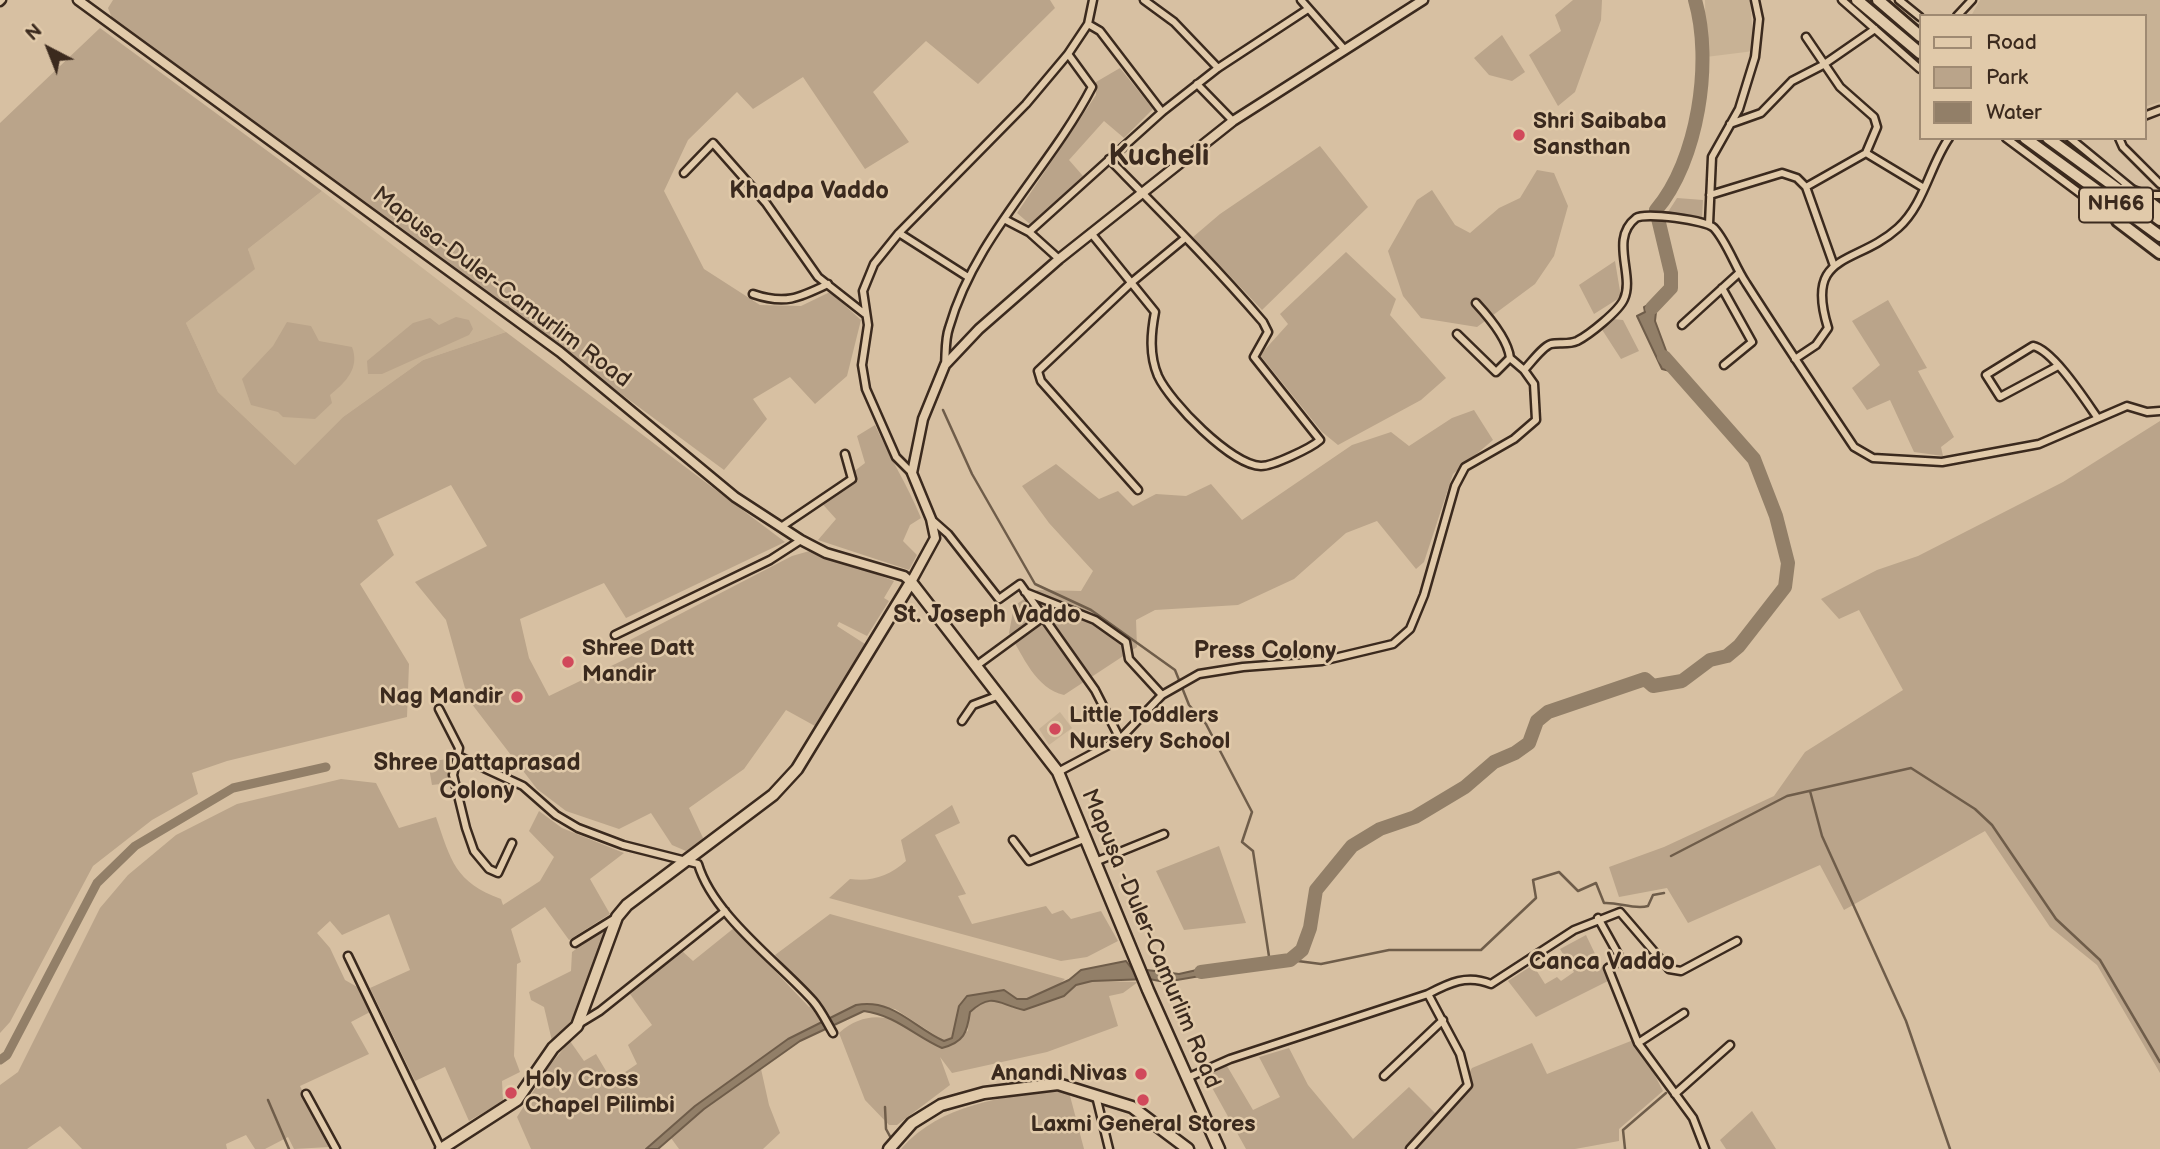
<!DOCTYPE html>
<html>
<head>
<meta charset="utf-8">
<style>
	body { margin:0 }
	#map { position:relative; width:2160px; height:1149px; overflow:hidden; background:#d7c0a2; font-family:"Balsamiq Sans",sans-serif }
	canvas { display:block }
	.legend { position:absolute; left:1919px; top:14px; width:228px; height:126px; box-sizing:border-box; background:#e1caaa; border:2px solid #9f8a72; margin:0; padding:9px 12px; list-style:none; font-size:21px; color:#3b2a1e }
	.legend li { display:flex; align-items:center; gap:14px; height:35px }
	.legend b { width:35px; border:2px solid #9f8a72 }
	.north { position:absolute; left:14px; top:14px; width:70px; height:70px; -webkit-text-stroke:5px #e1caaa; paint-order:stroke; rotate:318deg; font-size:19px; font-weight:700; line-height:28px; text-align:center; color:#3b2a1e }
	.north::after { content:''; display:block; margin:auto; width:24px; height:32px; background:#3b2a1e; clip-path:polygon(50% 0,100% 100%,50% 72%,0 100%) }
</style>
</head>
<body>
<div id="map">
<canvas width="2160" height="1149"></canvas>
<ul class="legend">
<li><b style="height:9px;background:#e1caaa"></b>Road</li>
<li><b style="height:19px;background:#baa48a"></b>Park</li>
<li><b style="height:19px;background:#927f68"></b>Water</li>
</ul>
<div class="north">N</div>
</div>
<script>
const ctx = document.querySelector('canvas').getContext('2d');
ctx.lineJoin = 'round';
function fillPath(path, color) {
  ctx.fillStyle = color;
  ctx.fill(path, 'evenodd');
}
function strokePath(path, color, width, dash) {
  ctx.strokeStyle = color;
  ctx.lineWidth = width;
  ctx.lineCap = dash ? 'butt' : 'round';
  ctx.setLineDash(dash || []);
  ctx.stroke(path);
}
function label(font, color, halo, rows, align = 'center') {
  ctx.font = font + ' "Balsamiq Sans",sans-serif';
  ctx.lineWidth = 5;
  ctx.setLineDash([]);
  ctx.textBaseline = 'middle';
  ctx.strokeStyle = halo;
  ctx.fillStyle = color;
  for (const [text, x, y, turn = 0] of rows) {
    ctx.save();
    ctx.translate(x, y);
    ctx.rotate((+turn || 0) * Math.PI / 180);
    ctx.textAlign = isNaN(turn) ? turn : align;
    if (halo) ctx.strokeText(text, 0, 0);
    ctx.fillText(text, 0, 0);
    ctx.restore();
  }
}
const built = new Path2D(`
	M1705 0H1750L1754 51 1706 57Z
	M1980 0H2160V102L2144 107V16H1971Z
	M322 191 506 332 423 360 343 417 295 465 218 392 186 323 254 269 248 249Z
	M1060 712 1072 728 1049 745 1039 729Z`);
const green = new Path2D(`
	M113 0H1050L1055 8 978 84 926 41 873 92 909 142 865 169 803 77 753 109 737 92 688 140 664 191 704 269 760 305 801 306 830 292 861 320 847 376 815 404 790 377 753 399 767 419 724 470 112 18 108 8Z
	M1573 0H1602L1601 20 1575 92 1558 106 1529 55 1561 31 1555 15Z
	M100 28 322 191 248 249 255 269 186 323 218 392 295 465 343 417 423 360 506 332 785 542 626 618 604 583 520 619 529 658 549 696 636 654 630 640 792 556 813 550 894 581 884 598 889 601 867 636 839 622 837 626 865 644 815 726 786 710 744 769 689 808 704 840 686 851 672 845 651 813 619 829 566 811 537 789 468 699 446 620 415 582 487 546 451 485 377 520 394 555 360 584 409 664 407 717 227 761 192 773 198 794 152 820 93 866 10 1022 0 1033V123Z
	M1502 35 1525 72 1512 81 1489 75 1474 58Z
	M1120 68 1153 109 1124 138 1104 121 1069 160 1083 176 1031 225 1017 213 1096 95V82Z
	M1320 146 1368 207 1262 310 1193 237 1220 214Z
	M1537 170 1554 173 1568 206 1554 256 1535 284 1477 327 1421 318 1403 296 1388 251 1417 200 1432 190 1455 225 1470 233 1499 208 1520 198Z
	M1677 198 1703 200 1702 218 1668 212Z
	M1346 252 1396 299 1390 315 1446 378 1421 400 1338 445 1322 432 1260 355 1288 324 1280 314Z
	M1615 261 1621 297 1594 314 1579 285Z
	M1888 300 1927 368 1918 371 1954 437 1941 447 1943 456 1914 452 1890 400 1867 410 1852 388 1880 365 1852 321Z
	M456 317 469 320 473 329 469 335 382 374H368L367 361 413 323 430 318 439 325Z
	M1613 319 1623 320 1639 351 1621 359 1601 328Z
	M287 322 311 326 319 341 352 347C360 368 346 382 330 395L332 403 315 419 283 417 278 412 251 405 242 379 273 346Z
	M1474 410 1493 440 1453 474 1424 562 1416 569 1377 521 1346 533 1294 579 1238 605 1155 610 1136 620 1137 647 1064 695C1036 689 1023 656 1009 633L1014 606 1037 590 1081 591 1093 571 1049 523 1022 486 1056 464 1099 499 1118 491 1133 506 1156 494 1186 496 1211 484 1242 520 1352 445 1391 432 1409 446 1452 418Z
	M2160 421V1073L2097 965 2050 927 1985 831 1844 910 1820 865 1688 923 1667 888 1619 897 1609 867 1664 847 1774 796 1805 752 1903 690 1859 610 1839 619 1821 599 1877 570 1918 556 2063 482Z
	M875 425C890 458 907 484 921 518L910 525 903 541 917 555 909 570 818 540 836 519 818 499 865 463 857 436Z
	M447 759 449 783 432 785 428 762Z
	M341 779 376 783 399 828 436 817C451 861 455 882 501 899L503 905 540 881 554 857 529 831 539 811 562 828 624 853 590 879 610 914 569 940 545 907 511 929 521 962 517 964 514 1056 520 1072 502 1081 503 1101 469 1121 445 1067 415 1081 370 988 410 970 389 914 342 935 330 921 317 933 330 948 345 980 359 988 370 1012 351 1022 369 1054 300 1086 329 1147 294 1149 288 1137 265 1149H255L246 1135 226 1144 227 1149H82L60 1126 27 1149H0V1085L18 1072 100 908 128 875 176 835 237 804Z
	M952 805 960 823 935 835 966 894 958 896 972 924 1046 906 1052 914 1063 910 1071 919 1101 911 1118 941 1087 957 1061 961 829 898 850 879C872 882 889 876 906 861L901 840Z
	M1219 846 1246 923 1184 930 1156 871Z
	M830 914 1065 979C1057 988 1032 1002 1019 999 1014 998 1009 993 1004 990L959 1006 952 1038 944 1041 895 1009 856 1005 788 1039 695 1106 646 1149H531L517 1117 550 1065 570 1041 584 1061 596 1054 612 1081 637 1064 628 1045 652 1025 630 994 681 950 693 961 734 928 809 1007 817 1000 775 955Z
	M607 930 574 1018 552 1041 544 1007 531 1000 529 992 571 971 572 952 599 932Z
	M1586 935 1608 981 1536 1017 1508 981 1533 965 1545 984 1557 977 1561 981 1574 972 1560 949Z
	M1092 981 1138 982 1123 993 1109 996 1118 1026 1047 1052 952 1073 940 1057 950 1085 897 1125H889L865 1100 839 1033C873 1003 907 1021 936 1046L968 1031 969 1012 978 1004 995 999 1014 1008 1064 996 1076 985Z
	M1636 1039 1663 1091 1619 1129V1141L1575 1149H1246L1205 1075 1227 1066 1253 1110 1280 1097 1259 1057 1289 1048 1308 1085 1353 1139 1409 1087 1436 1114 1458 1090 1472 1068 1532 1043 1547 1074Z
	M761 1069 769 1105 780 1133 763 1149H679L671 1138 704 1109Z
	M1059 1089 1069 1092 1084 1149H901C941 1103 1002 1098 1059 1089Z
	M1752 1111 1776 1149H1726L1720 1140Z`);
const water = new Path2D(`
	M1672 291 1656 312 1655 321 1674 372 1662 369 1637 316 1645 312 1644 307Z
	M1126 961 1135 973 1147 970 1179 974 1219 965 1218 973 1165 982 1149 979 1092 981 1076 985 1064 996 1024 1010C999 1005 993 991 970 1012 967 1033 964 1042 942 1048 915 1036 895 1015 864 1011L800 1041 704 1109 658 1149H646L695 1106 788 1039 856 1005C893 998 913 1027 944 1041L952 1038 959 1006 967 996 1004 990 1017 999H1027L1069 980 1081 970Z`);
const stream = new Path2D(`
	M943 410 972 474 1035 584 1091 610 1175 670 1189 705 1206 724 1252 812 1242 842 1253 851 1270 963
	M1810 791 1822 836 1906 1021 1950 1149
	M1671 856 1787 796 1911 768 1975 809 1992 825 2056 919 2100 960 2160 1062
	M1290 960 1321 964 1389 950H1481L1536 898 1533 880 1559 872 1578 891 1596 883 1604 903C1619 902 1634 910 1648 906L1653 895 1664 893
	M268 1100 289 1149
	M885 1107 886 1129 892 1140
	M1625 1149 1623 1130 1666 1093`);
const canal = new Path2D(`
	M0 1060 7 1055 97 883 135 846 233 788 326 767`);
const river = new Path2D(`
	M1652 308 1671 288V273L1656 210C1698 161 1713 61 1695 0
	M1201 972 1290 960 1302 950 1310 928 1316 890 1352 846 1380 829 1415 817 1465 787 1494 762 1515 753 1529 743 1537 721 1548 712 1645 679 1653 686 1682 681 1710 660 1727 656 1739 646 1785 587 1788 563 1776 516 1754 459 1664 357`);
const minor = new Path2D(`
	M1144 0 1174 22 1218 68
	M1301 0 1345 50
	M1842 0 1920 69
	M1899 0 1920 17
	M0 2 2 0
	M1957 16 1972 0
	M1088 24 1100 31 1162 112
	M1806 37 1840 87 1874 117 1877 127 1866 153
	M1197 84 1233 121
	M2144 116 2160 110
	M1730 124 1761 113 1792 81 1823 65 1875 29
	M2006 138 2089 200 2105 197
	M2070 138 2132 189
	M2119 138 2123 147 2160 184
	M684 173 713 143 766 203 818 277 865 314
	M1806 187 1866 153 1924 188
	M1710 195 1782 173 1797 178 1806 187 1834 266
	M2141 195H2160
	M1004 219 1029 232 1059 259
	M1709 224 1712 157 1739 109 1755 57 1759 19 1755 0
	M1029 232 1162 112 1218 68 1308 9
	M899 233 968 277
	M1091 233 1155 312C1151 333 1149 355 1158 376 1170 402 1231 465 1261 466 1273 466 1311 448 1320 440L1254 357 1268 332 1263 322C1214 265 1162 213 1109 159
	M1722 288 1752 342 1724 365
	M753 294C785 305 799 298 828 284
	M1476 303C1488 316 1508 340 1510 358
	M1682 325 1739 273
	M1457 334 1496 372 1510 358 1524 370
	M1795 359 1816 345 1828 328C1804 251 1856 266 1898 228 1924 205 1930 165 1949 138
	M945 365C946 353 945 339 949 328 975 236 1049 170 1092 87L1068 54
	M2058 366 2000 397 1986 375 2033 346C2053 350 2085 400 2097 417
	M912 473 896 457 866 389 862 365 868 325 863 291 874 264 899 233 1026 104 1068 54 1088 24 1093 0
	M1138 490 1041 381 1038 371 1132 282 1184 239
	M931 519 948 534 999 599 1020 584 1095 690 1120 739
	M781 527 852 479 845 454
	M1025 592 1095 620 1126 642 1129 659 1162 695
	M615 635 770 560 801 540
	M976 666 1043 617
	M439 709 459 748 453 775 466 828 474 851 489 869 498 873 512 843
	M962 721 973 705 997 696
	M458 756 523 786 556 815 578 828 623 845 698 864C713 915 778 962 813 1001 821 1010 827 1023 833 1033
	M1058 772 1120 739 1162 695 1199 674 1243 667 1322 661 1393 644 1410 629 1424 595 1455 486 1465 467 1514 439 1536 420 1534 384 1524 370C1531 363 1542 347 1551 344 1559 342 1568 345 1577 341 1589 335 1619 311 1624 299 1635 275 1609 239 1636 218 1645 212 1706 220 1714 228 1727 242 1735 267 1746 283 1781 338 1818 393 1854 447L1873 458 1942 462 2039 444 2127 406 2147 412 2160 411
	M1013 840 1029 861 1084 839
	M1095 862 1164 834
	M1598 918 1618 954V962L1608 968 1638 1043 1693 1118 1705 1149
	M575 943 617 917
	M348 956 441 1149
	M577 1025 600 1011 725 911
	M1638 1043 1684 1013
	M1384 1076 1443 1020
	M1187 1078 1230 1059 1428 994C1449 983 1467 974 1491 984L1574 930 1620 912 1669 969 1681 971 1737 941
	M306 1094 336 1149
	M1675 1094 1730 1045
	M1096 1096 1109 1149
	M1410 1149 1468 1085 1460 1054 1428 994`);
const tertiary = new Path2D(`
	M78 0 560 352 735 497 801 540 826 553 904 576 911 582 935 538 931 519 912 473 923 419 945 365 979 329 1059 259 1233 121 1423 0`);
const secondary = new Path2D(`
	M441 1149 517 1100 553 1048 577 1026 617 917 627 905 773 795 797 769 911 582 1058 772 1148 990 1219 1149
	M889 1149 912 1123 941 1105 984 1093 1058 1084 1132 1107 1188 1149`);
const trunk = new Path2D(`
	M1857 0 1920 53
	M1878 0 1920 36
	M2025 138 2160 236
	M2048 138 2160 220
	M2124 189 2140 195 2160 210
	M2106 199 2118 221 2160 253`);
const markers = [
	[1519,135,7,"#d1495b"],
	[568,662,7,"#d1495b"],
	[517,697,7,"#d1495b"],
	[1055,729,7,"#d1495b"],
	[1141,1074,7,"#d1495b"],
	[511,1093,7,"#d1495b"],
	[1143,1100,7,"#d1495b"]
];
const shields = [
	[2116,205,74]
];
const shieldNames = [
	["NH66",2116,205]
];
const poiNames = [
	["Shri Saibaba",1533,122],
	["Sansthan",1533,148],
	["Shree Datt",582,649],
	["Mandir",582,675],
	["Nag Mandir",503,697,"right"],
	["Little Toddlers",1069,716],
	["Nursery School",1069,742],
	["Anandi Nivas",1127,1074,"right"],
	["Holy Cross",525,1080],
	["Chapel Pilimbi",525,1106],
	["Laxmi General Stores",1143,1125,"center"]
];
const streetNames = [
	["Mapusa-Duler-Camurlim Road",501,288,37],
	["Mapusa -Duler-Camurlim Road",1150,939,67]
];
const neighbourhoodNames = [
	["Khadpa Vaddo",809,192],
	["St. Joseph Vaddo",987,616],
	["Press Colony",1265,652],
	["Shree Dattaprasad",477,764],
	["Colony",477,792],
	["Canca Vaddo",1602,963]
];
const districtNames = [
	["Kucheli",1159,157]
];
fillPath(built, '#c8b295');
fillPath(green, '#baa48a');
fillPath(water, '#927f68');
strokePath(water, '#6f5d4a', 2);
strokePath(stream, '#6f5d4a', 2.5);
strokePath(canal, '#927f68', 9);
strokePath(river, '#927f68', 14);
strokePath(minor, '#3b2a1e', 11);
strokePath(tertiary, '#3b2a1e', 13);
strokePath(secondary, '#3b2a1e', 15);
strokePath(trunk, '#3b2a1e', 16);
strokePath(minor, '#e1caaa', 6);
strokePath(tertiary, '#e1caaa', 8);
strokePath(secondary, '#e1caaa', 10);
strokePath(trunk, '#e1caaa', 10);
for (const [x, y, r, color] of markers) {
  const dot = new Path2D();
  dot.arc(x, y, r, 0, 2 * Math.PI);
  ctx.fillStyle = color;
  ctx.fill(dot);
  strokePath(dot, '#e1caaa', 2.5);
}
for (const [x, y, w] of shields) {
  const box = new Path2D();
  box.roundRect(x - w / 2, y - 17.5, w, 35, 5);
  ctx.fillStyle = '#e1caaa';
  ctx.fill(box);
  strokePath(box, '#3b2a1e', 2);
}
label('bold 21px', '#3b2a1e', null, shieldNames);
label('bold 23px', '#3b2a1e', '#e1caaa', poiNames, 'left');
label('23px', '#3b2a1e', '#e1caaa', streetNames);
label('bold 24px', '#3b2a1e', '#e1caaa', neighbourhoodNames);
label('bold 30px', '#3b2a1e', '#e1caaa', districtNames);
</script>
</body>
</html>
